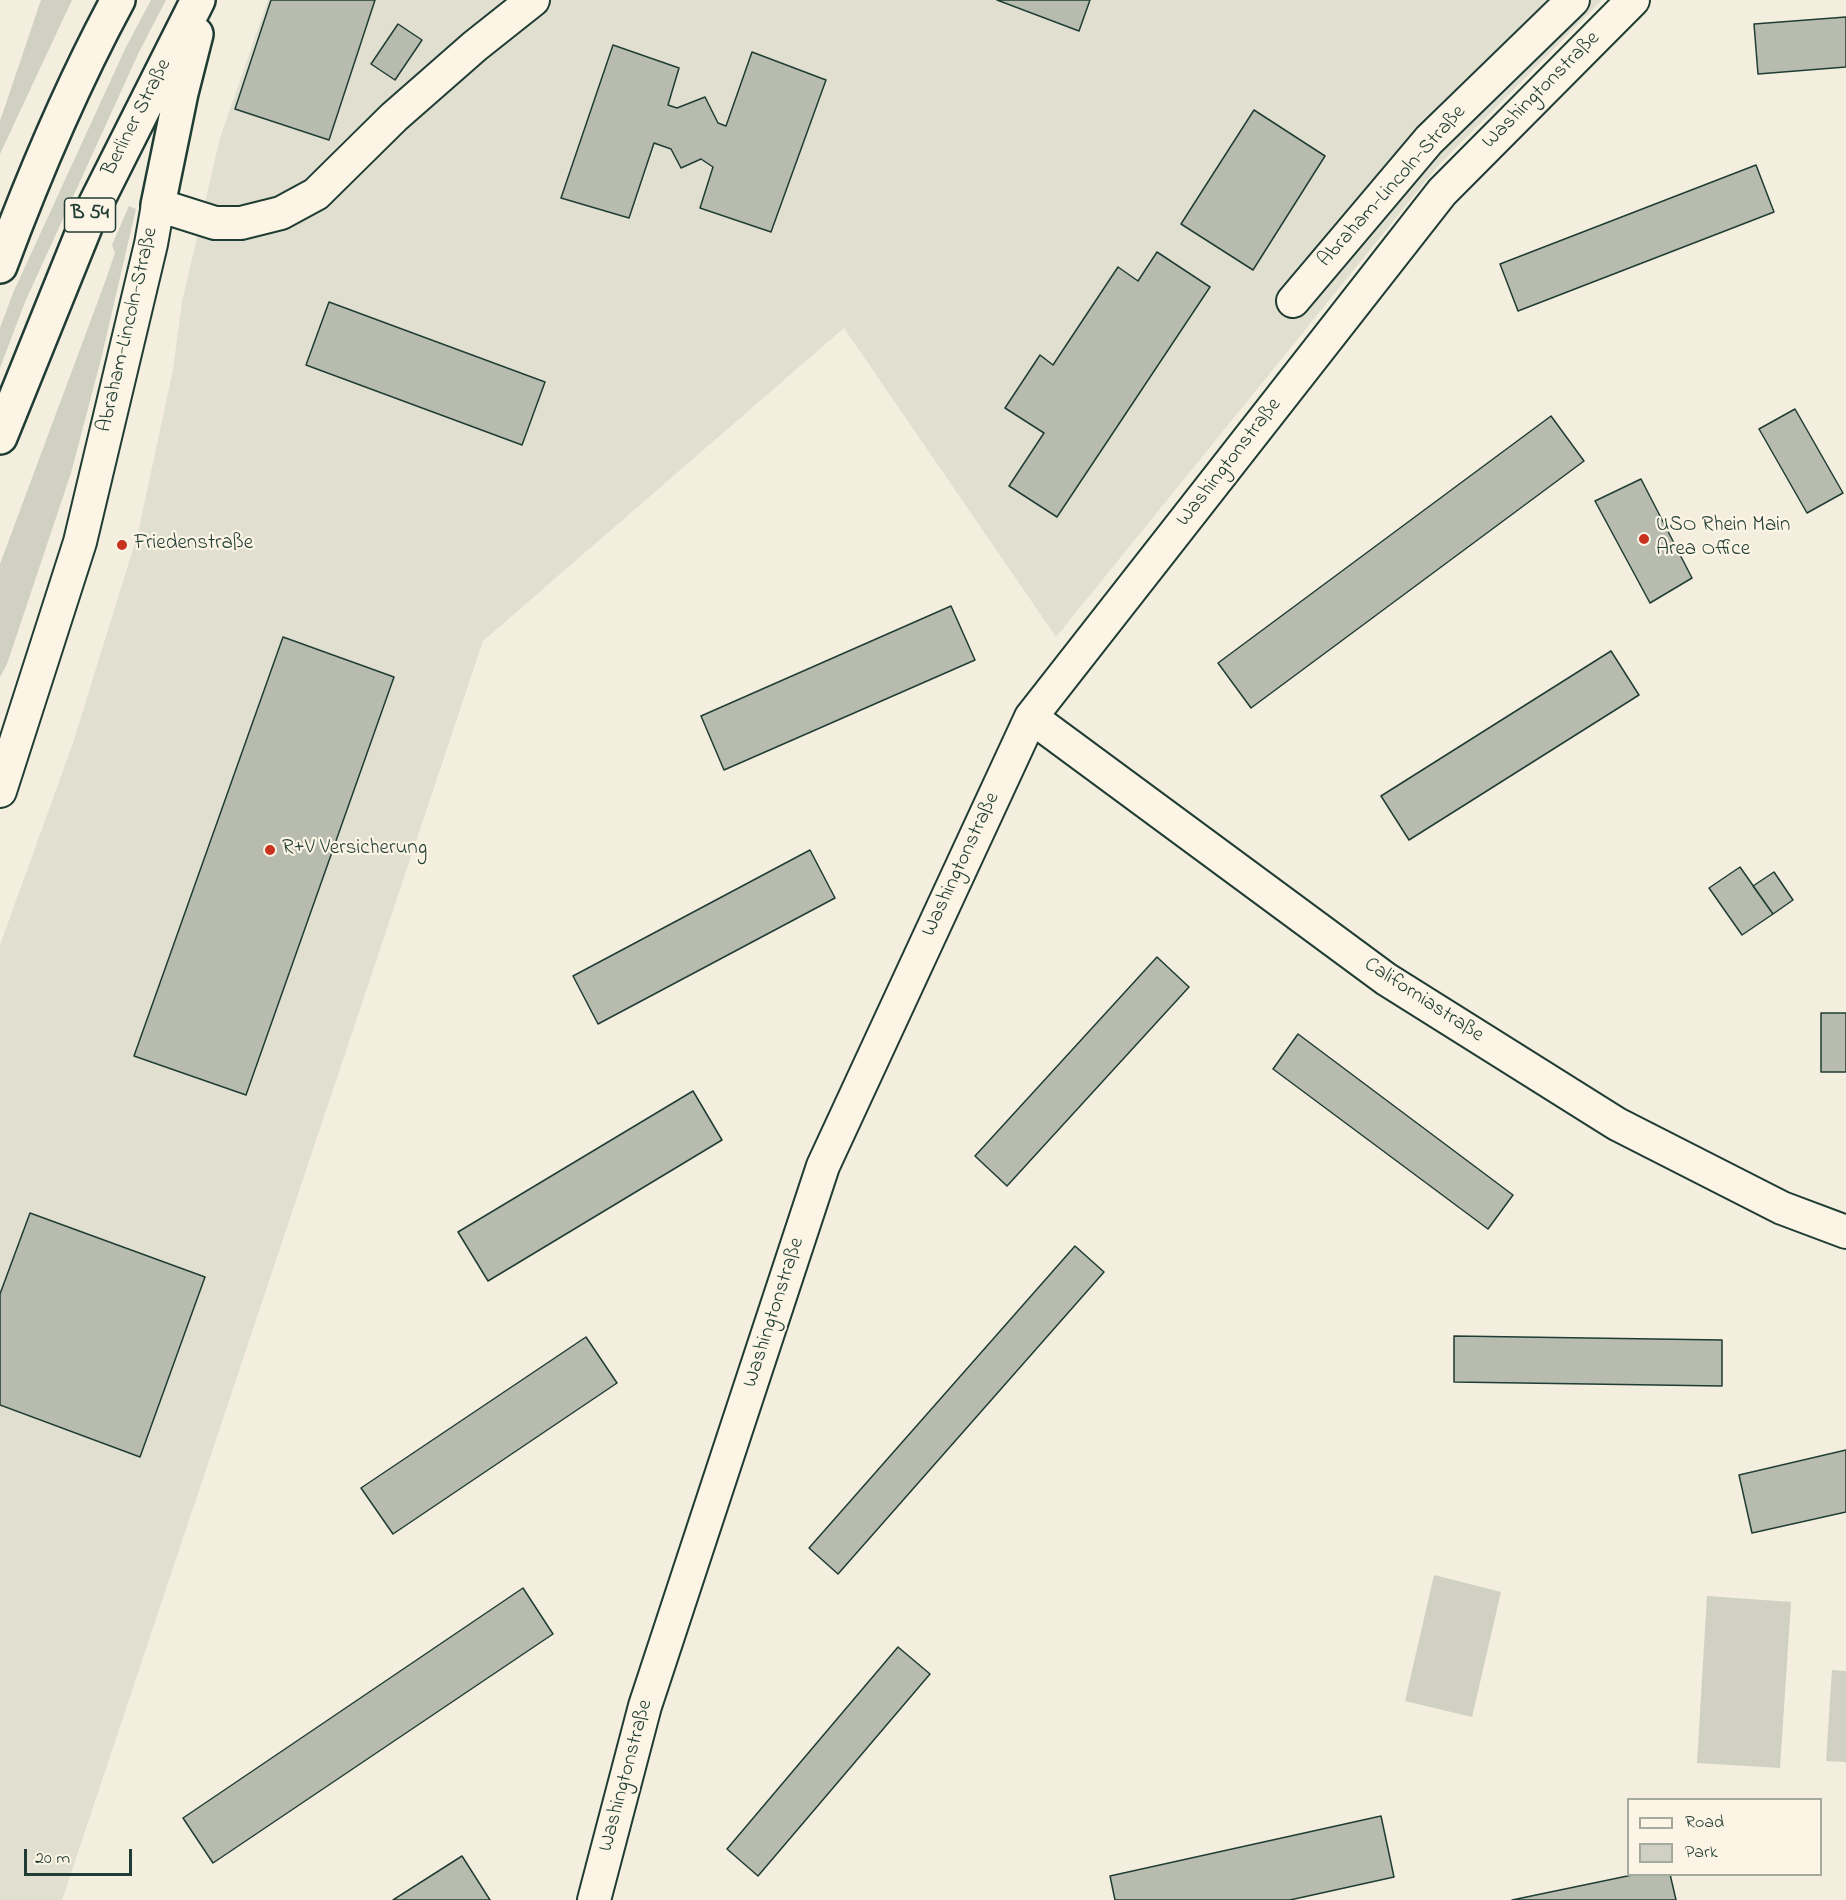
<!DOCTYPE html>
<html>
<head>
<meta charset="utf-8">
<style>
	body { margin:0 }
	#map { position:relative; width:1846px; height:1900px; overflow:hidden; background:#f3eede; font-family:"Indie Flower",sans-serif }
	canvas { display:block }
	.legend { position:absolute; left:1627px; top:1798px; width:195px; height:78px; box-sizing:border-box; background:#fcf5e5; border:2px solid #a4ab9e; margin:0; padding:8px 10px; list-style:none; font-size:18px; color:#1f3d34 }
	.legend li { display:flex; align-items:center; gap:12px; height:30px }
	.legend b { width:30px; border:2px solid #a4ab9e }
	.scale { position:absolute; left:24px; top:1849px; width:108px; height:27px; box-sizing:border-box; border:3px solid #1f3d34; border-top:0; padding-left:8px; font-size:18px; line-height:21px; white-space:nowrap; color:#1f3d34; -webkit-text-stroke:4px #fcf5e5; paint-order:stroke }
</style>
</head>
<body>
<div id="map">
<canvas width="1846" height="1900"></canvas>
<ul class="legend">
<li><b style="height:8px;background:#fcf5e5"></b>Road</li>
<li><b style="height:16px;background:#d0d1c2"></b>Park</li>
</ul>
<div class="scale">20 m</div>
</div>
<script>
const ctx = document.querySelector('canvas').getContext('2d');
ctx.lineJoin = 'round';
function fillPath(path, color) {
  ctx.fillStyle = color;
  ctx.fill(path, 'evenodd');
}
function strokePath(path, color, width, dash) {
  ctx.strokeStyle = color;
  ctx.lineWidth = width;
  ctx.lineCap = dash ? 'butt' : 'round';
  ctx.setLineDash(dash || []);
  ctx.stroke(path);
}
function label(font, color, halo, rows, align = 'center') {
  ctx.font = font + ' "Indie Flower",sans-serif';
  ctx.lineWidth = 4.5;
  ctx.setLineDash([]);
  ctx.textBaseline = 'middle';
  ctx.strokeStyle = halo;
  ctx.fillStyle = color;
  for (const [text, x, y, turn = 0] of rows) {
    ctx.save();
    ctx.translate(x, y);
    ctx.rotate((+turn || 0) * Math.PI / 180);
    ctx.textAlign = isNaN(turn) ? turn : align;
    if (halo) ctx.strokeText(text, 0, 0);
    ctx.fillText(text, 0, 0);
    ctx.restore();
  }
}
const built = new Path2D(`
	M268 0H1602L1438 166 1056 637 844 328 483 641 62 1900H0V945L73 743 138 533 173 370 182 302 220 138Z`);
const green = new Path2D(`
	M41 0H72L0 154V121Z
	M151 0H166L139 52 25 302 0 368V328L13 293 126 47Z
	M129 206 136 209 101 359 71 473 7 664 0 677V564L105 282 115 253 112 245Z
	M1434 1575 1501 1592 1472 1717 1405 1701Z
	M1707 1596 1791 1602 1780 1768 1697 1763Z
	M1832 1670 1846 1671V1762L1826 1761Z`);
const building = new Path2D(`
	M271 0H375L329 140 235 109Z
	M997 0H1090L1079 31Z
	M1846 17V67L1758 74 1754 24Z
	M398 24 422 40 395 80 371 64Z
	M613 45 679 68 668 105 677 108 705 97 718 123 726 126 752 52 826 80 771 232 700 208 713 167 701 159 681 168 671 149 654 143 629 218 561 198Z
	M1254 110 1325 156 1253 270 1181 224Z
	M1756 165 1774 212 1518 311 1500 264Z
	M1157 252 1210 287 1057 517 1009 486 1044 433 1005 408 1040 355 1053 365 1118 267 1138 281Z
	M329 302 545 382 522 445 306 365Z
	M1795 409 1843 493 1807 513 1759 429Z
	M1551 416 1584 461 1251 708 1218 663Z
	M1641 479 1692 578 1650 603 1595 501Z
	M951 606 975 660 724 770 701 716Z
	M283 637 394 677 246 1095 134 1056Z
	M1611 651 1639 695 1409 840 1381 796Z
	M810 850 835 898 598 1024 573 976Z
	M1740 867 1773 914 1742 935 1709 888Z
	M1774 872 1793 900 1773 914 1753 886Z
	M1157 957 1189 987 1007 1186 975 1156Z
	M1821 1013H1846V1072H1821Z
	M1298 1034 1513 1195 1488 1229 1273 1069Z
	M693 1091 722 1140 488 1281 458 1232Z
	M30 1213 205 1277 140 1457 0 1405V1294Z
	M1075 1246 1104 1272 838 1574 809 1548Z
	M1454 1336 1722 1340V1386L1454 1382Z
	M586 1337 617 1383 393 1534 361 1488Z
	M1846 1450V1512L1752 1533 1739 1475Z
	M523 1588 553 1634 213 1863 183 1818Z
	M898 1647 930 1674 758 1876 727 1849Z
	M1381 1816 1394 1877 1290 1900H1115L1110 1876Z
	M462 1856 490 1900H393Z
	M1637 1874H1670L1676 1900H1512Z`);
const street = new Path2D(`
	M1293 301 1429 140 1573 0
	M1031 717 1386 979 1617 1124 1782 1208 1846 1232
	M0 791 80 542 151 244 158 205 215 223H241L281 213 316 194 394 117 475 46 533 0
	M594 1900 645 1706 823 1166 1031 717 1442 192 1633 0`);
const primary = new Path2D(`
	M158 205 181 93 196 34
	M0 266C34 175 72 85 118 0
	M0 437 89 217 198 0`);
const markers = [
	[1644,539,6,"#c8321e"],
	[122,545,6,"#c8321e"],
	[270,850,6,"#c8321e"]
];
const shields = [
	[90,215,51]
];
const shieldNames = [
	["B 54",90,215]
];
const streetNames = [
	["Washingtonstraße",1542,91,-45],
	["Berliner Straße",138,118,-63],
	["Abraham-Lincoln-Straße",1393,187,-48],
	["Abraham-Lincoln-Straße",129,330,-77],
	["Washingtonstraße",1230,463,-52],
	["Washingtonstraße",962,865,-65],
	["Californiastraße",1423,1001,33],
	["Washingtonstraße",775,1313,-72],
	["Washingtonstraße",627,1776,-75]
];
const poiNames = [
	["USO Rhein Main",1656,527],
	["Area Office",1656,551],
	["Friedenstraße",134,545],
	["R+V Versicherung",282,850]
];
fillPath(built, '#e1dfd0');
fillPath(green, '#d0d1c2');
fillPath(building, '#b8bcae');
strokePath(building, '#1f3d34', 1.5);
strokePath(street, '#1f3d34', 36);
strokePath(primary, '#1f3d34', 38);
strokePath(street, '#fcf5e5', 32);
strokePath(primary, '#fcf5e5', 33);
for (const [x, y, r, color] of markers) {
  const dot = new Path2D();
  dot.arc(x, y, r, 0, 2 * Math.PI);
  ctx.fillStyle = color;
  ctx.fill(dot);
  strokePath(dot, '#fcf5e5', 2);
}
for (const [x, y, w] of shields) {
  const box = new Path2D();
  box.roundRect(x - w / 2, y - 17, w, 34, 4.5);
  ctx.fillStyle = '#fcf5e5';
  ctx.fill(box);
  strokePath(box, '#1f3d34', 1.5);
}
label('bold 20px', '#1f3d34', null, shieldNames);
label('21px', '#1f3d34', '#fcf5e5', streetNames);
label('21px', '#1f3d34', '#fcf5e5', poiNames, 'left');
</script>
</body>
</html>
